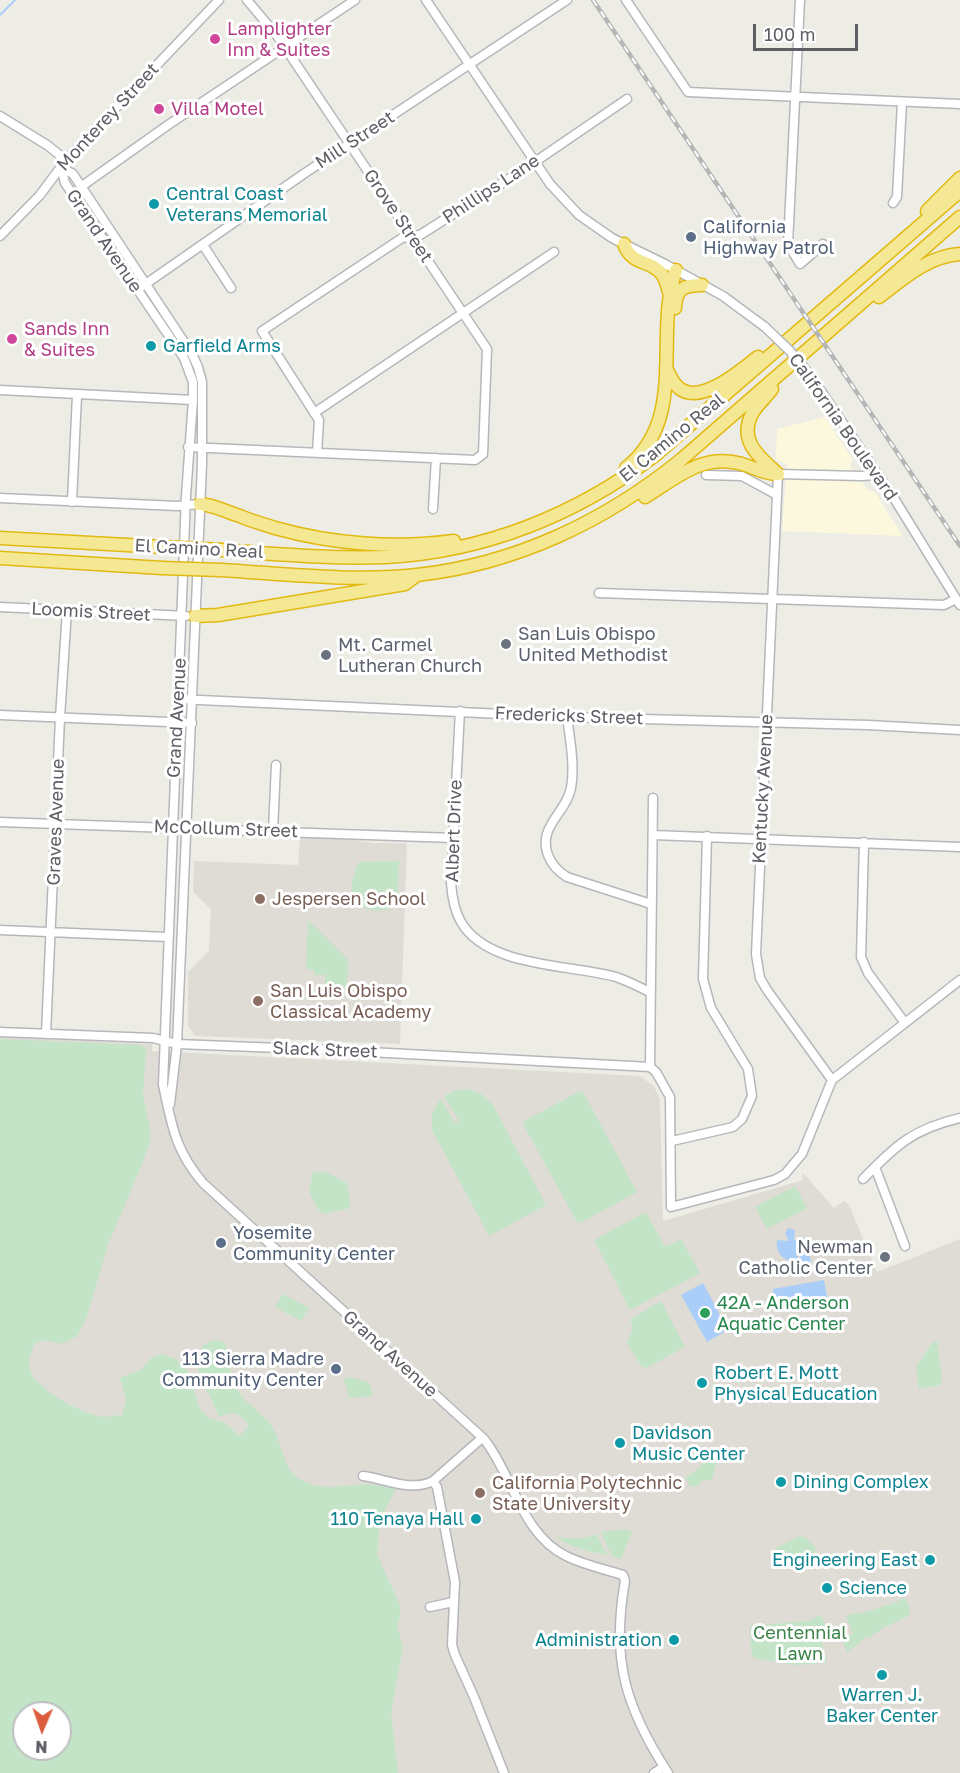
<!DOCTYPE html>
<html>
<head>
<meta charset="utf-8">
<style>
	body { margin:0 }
	#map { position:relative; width:960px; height:1773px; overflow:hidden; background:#eeede5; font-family:"Golos Text",sans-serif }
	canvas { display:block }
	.north { position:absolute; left:12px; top:1701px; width:60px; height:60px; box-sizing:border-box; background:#fff; border:2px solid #bebfc1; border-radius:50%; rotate:182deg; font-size:16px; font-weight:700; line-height:24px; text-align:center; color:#5d5f65 }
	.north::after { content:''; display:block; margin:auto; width:21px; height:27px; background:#dd5c3d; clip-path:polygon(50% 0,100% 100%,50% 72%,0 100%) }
	.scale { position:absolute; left:753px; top:24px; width:105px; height:27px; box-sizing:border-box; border:3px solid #5d5f65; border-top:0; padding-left:8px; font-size:18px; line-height:21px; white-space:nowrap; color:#5d5f65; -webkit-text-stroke:4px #fff; paint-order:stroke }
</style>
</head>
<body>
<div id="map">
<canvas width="960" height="1773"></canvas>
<div class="north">N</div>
<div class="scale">100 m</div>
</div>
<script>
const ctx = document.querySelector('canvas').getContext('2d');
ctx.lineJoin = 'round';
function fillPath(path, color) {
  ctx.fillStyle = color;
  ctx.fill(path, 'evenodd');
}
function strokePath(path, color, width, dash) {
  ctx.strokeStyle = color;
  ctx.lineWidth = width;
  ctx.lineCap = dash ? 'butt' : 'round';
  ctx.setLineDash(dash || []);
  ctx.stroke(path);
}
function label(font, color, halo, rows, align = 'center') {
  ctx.font = font + ' "Golos Text",sans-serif';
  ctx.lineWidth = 6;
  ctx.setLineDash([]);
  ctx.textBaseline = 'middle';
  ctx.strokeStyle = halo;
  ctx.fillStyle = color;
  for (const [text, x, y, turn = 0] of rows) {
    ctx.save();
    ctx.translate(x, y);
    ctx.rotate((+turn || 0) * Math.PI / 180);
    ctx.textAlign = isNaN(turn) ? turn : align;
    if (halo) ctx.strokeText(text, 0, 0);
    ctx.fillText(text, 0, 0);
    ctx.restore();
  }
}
const commercial = new Path2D(`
	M825 417 853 460 850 466 868 490 875 492 903 536 782 531 787 464 776 460 777 429Z`);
const education = new Path2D(`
	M300 837 353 840 374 843H407L400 1044 195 1036 188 1026V972L209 951 211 909 193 892 194 861 298 865Z
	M0 1037 152 1044V1051L640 1076 654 1086 660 1100 663 1221 803 1180 802 1172 834 1208 844 1201 849 1205 877 1272 960 1239V1773H0ZM24 1713H60V1749H24Z`);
const green = new Path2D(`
	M399 861 398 903C385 916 361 912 353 895 349 885 355 870 359 862Z
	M308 920 348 959 347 987 325 985V975H314V970L306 969Z
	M0 1039 141 1045 146 1049 143 1096 151 1134 149 1147 108 1245 86 1319 77 1336 62 1344 45 1340 35 1343C32 1351 27 1361 30 1370 36 1389 85 1416 104 1417 111 1417 115 1414 122 1416L126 1400 120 1378 140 1370 151 1358 162 1354 176 1359 188 1371 199 1407 208 1418 226 1423 239 1436 249 1426C237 1412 237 1410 219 1417L209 1394 200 1381 197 1352 201 1351 203 1345C210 1341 217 1338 225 1343 228 1357 230 1374 236 1388 245 1406 267 1414 275 1432 284 1451 284 1473 305 1482 326 1492 347 1484 368 1484 377 1485 387 1487 396 1489L380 1520 377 1555 400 1605V1616L397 1626 403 1647 391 1712 398 1773H0ZM24 1713H60V1749H24Z
	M468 1089 480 1093 492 1103 546 1205 489 1236 432 1130V1114L440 1099 455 1123 459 1121 444 1096 456 1090Z
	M582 1090 637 1192 578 1224 522 1122Z
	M313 1172H327L348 1184 350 1208 325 1214 319 1211 309 1192Z
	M795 1186 807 1208 767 1229 755 1207Z
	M646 1212 665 1247 681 1239 700 1273 630 1310 594 1240Z
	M283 1294 309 1308 301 1321 275 1307Z
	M661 1301 685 1347 646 1368 642 1367 627 1344 633 1328 630 1319Z
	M937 1340 942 1379 940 1385 919 1389 916 1368 931 1344Z
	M350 1377 369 1382 373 1396 349 1398 347 1391 351 1378 347 1390 344 1379Z
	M719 1451 712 1480H704L695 1487 689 1485 686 1478Z
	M624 1529 632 1532 621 1559 612 1556 601 1532Z
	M596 1534 607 1555C588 1551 574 1549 557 1537 570 1539 585 1540 596 1534Z
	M801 1536 808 1539 815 1547 814 1557 777 1561V1547Z
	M905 1598 911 1610 908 1612 910 1615 888 1626 887 1625 869 1638 867 1636 847 1653 842 1637 853 1634 846 1616C853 1613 859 1613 866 1612 879 1608 892 1604 905 1598Z
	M818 1616 822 1617 826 1628 823 1630 826 1641 822 1642 827 1663 796 1665 754 1658 751 1650 750 1626 809 1621Z`);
const water = new Path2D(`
	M788 1228 795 1230 794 1240 807 1238 811 1263 802 1265 798 1245 796 1246 799 1262C785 1263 775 1254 777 1240L789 1241 785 1234Z
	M824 1280 828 1302 778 1312 773 1289Z
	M703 1283 728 1330 707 1342 681 1295Z`);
const stream = new Path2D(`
	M0 15 15 0`);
const minor = new Path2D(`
	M426 0 550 184 579 215 612 238 665 264 723 296 765 327
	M626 0 688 92 960 104
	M800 0 788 244 800 264 823 244
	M0 116 47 145 66 160
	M61 167 65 183 184 358 193 382V400L186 496 163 1085C172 1126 175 1150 203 1183L484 1439C513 1475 521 1534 566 1556 584 1565 604 1569 623 1575L625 1581C611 1659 625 1707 668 1773
	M61 167 73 174 192 354 198 367 202 382V464L177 1044 170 1104
	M82 186 168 125 355 0
	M893 203 897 197 902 102
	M0 236 40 195 66 160 219 0
	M203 245 231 288
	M137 290 305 173 567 0
	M810 375 892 495 960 605
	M0 390 193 400
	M314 413 554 252
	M188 447 475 460 483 454 487 349 278 37 247 0
	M317 453 319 420 262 331 402 238 420 235 526 168 627 99
	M706 475 742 476 777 495
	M0 498 177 506 200 504
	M72 502 77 395
	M433 509 436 458
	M599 593 944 605 956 599
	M0 607 186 616
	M178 699 567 717 868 725 960 730
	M460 711 451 883C452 896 454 910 461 922 488 968 570 964 616 977 628 981 639 987 650 992
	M0 715 192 723
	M567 717C570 739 575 766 571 788 568 803 558 812 551 825 539 845 549 866 567 877L651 904
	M653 798 650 1067 656 1072 670 1097 671 1207 774 1180 785 1174 802 1154 832 1080 960 980
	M0 822 453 838
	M273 831 276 765
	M653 835 960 847
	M864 842 861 957 868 973 905 1023
	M0 930 168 937
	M0 1032 153 1038 177 1044 332 1050 650 1067
	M46 1034 60 718 67 610
	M832 1080 767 990 760 978 756 954 778 474 861 476 878 475
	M672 1141 733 1127 742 1119 752 1096 748 1069 711 1008 703 979 707 836
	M875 1167 905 1246
	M863 1179C896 1145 913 1129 960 1118
	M363 1476C386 1479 411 1492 433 1481L482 1438
	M433 1481 437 1487 455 1582 452 1645 455 1655 474 1697 504 1773
	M430 1607 453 1602
	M654 1773 664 1767`);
const highway = new Path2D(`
	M927 211 960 178
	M624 244C632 266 650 259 662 274 666 279 667 286 669 292
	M879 297C904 278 928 256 960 254
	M675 308C676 288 684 285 702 285
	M666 368C670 375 672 383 679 388 700 406 741 370 758 357
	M772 389C766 397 758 404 753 412 737 440 759 457 777 473
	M626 468C689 418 653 336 676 270
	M645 497C675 479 701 454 738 463 752 466 763 474 778 474
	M200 504C215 505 226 512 240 516 251 521 263 524 275 528 332 544 395 549 454 541
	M0 538 163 547
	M222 550C276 554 331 559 386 557 484 552 576 515 654 456L960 191
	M0 558 162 568
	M221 570C286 574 353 582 417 575 516 564 606 521 682 459L960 217
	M195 616 218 615 405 584 417 575`);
const rail = new Path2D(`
	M593 0 960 546`);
const minorBridge = new Path2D(`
	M765 327 790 351 810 375`);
const highwayBridge = new Path2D(`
	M163 547 222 550
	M162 568 221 570`);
const markers = [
	[215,39,6,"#d1479c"],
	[159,109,6,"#d1479c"],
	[154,204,6,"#0f9aa8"],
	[691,237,6,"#5c6f8a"],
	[12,339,6,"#d1479c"],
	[151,346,6,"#0f9aa8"],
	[506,644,6,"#6b7280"],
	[326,655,6,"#6b7280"],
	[260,899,6,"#8d6e63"],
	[258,1001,6,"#8d6e63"],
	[221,1243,6,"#5c6f8a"],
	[885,1257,6,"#6b7280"],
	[705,1313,6,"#2e9e5b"],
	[336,1369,6,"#5c6f8a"],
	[702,1383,6,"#0f9aa8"],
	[620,1443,6,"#0f9aa8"],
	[781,1482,6,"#0f9aa8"],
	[480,1493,6,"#8d6e63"],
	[476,1519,6,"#0f9aa8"],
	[930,1560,6,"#0f9aa8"],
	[827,1588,6,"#0f9aa8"],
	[674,1640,6,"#0f9aa8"],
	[882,1675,6,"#0f9aa8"]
];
const hotelNames = [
	["Lamplighter",227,29],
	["Inn & Suites",227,50],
	["Villa Motel",171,109],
	["Sands Inn",24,329],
	["& Suites",24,350]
];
const streetNames = [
	["Monterey Street",108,117,-47],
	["Mill Street",355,140,-33],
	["Phillips Lane",491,189,-33],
	["Grove Street",398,216,56],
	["Grand Avenue",104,241,56],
	["California Boulevard",843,427,55],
	["El Camino Real",672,438,-39],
	["El Camino Real",199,549,3],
	["Loomis Street",91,612,3],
	["Fredericks Street",569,716,2],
	["Grand Avenue",177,718,-87],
	["Kentucky Avenue",763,789,-87],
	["Graves Avenue",56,822,-88],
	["McCollum Street",226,829,2],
	["Albert Drive",454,831,-88],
	["Slack Street",325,1050,2],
	["Grand Avenue",390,1354,42]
];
const cultureNames = [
	["Central Coast",166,194],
	["Veterans Memorial",166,215],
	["Garfield Arms",163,346],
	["Robert E. Mott",714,1373],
	["Physical Education",714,1394],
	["Davidson",632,1433],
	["Music Center",632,1454],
	["Dining Complex",793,1482],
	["110 Tenaya Hall",464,1519,"right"],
	["Engineering East",918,1560,"right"],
	["Science",839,1588],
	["Administration",662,1640,"right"],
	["Warren J.",882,1695,"center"],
	["Baker Center",882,1716,"center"]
];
const serviceNames = [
	["California",703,227],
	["Highway Patrol",703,248],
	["Yosemite",233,1233],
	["Community Center",233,1254],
	["113 Sierra Madre",324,1359,"right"],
	["Community Center",324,1380,"right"]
];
const worshipNames = [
	["San Luis Obispo",518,634],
	["United Methodist",518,655],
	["Mt. Carmel",338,645],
	["Lutheran Church",338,666],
	["Newman",873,1247,"right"],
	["Catholic Center",873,1268,"right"]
];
const educationNames = [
	["Jespersen School",272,899],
	["San Luis Obispo",270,991],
	["Classical Academy",270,1012],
	["California Polytechnic",492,1483],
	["State University",492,1504]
];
const leisureNames = [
	["42A - Anderson",717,1303],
	["Aquatic Center",717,1324]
];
const parkNames = [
	["Centennial",800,1633],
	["Lawn",800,1654]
];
fillPath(commercial, '#fbf8dd');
fillPath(education, '#dedcd4');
fillPath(green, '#c4e4c7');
fillPath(water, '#abcef9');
strokePath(stream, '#abcef9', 2);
strokePath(minor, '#b5b7bb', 11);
strokePath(highway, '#e2b911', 15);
strokePath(minor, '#fff', 8);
strokePath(highway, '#f5e895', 12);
strokePath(rail, '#b5b6b6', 4.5);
strokePath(rail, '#fff', 2, [7]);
strokePath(minorBridge, '#b5b7bb', 11, []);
strokePath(highwayBridge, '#e2b911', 15, []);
strokePath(minorBridge, '#fff', 8);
strokePath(highwayBridge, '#f5e895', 12);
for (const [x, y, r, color] of markers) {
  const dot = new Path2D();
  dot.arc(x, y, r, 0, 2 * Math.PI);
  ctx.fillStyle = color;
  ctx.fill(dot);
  strokePath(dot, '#fff', 2);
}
label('18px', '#b23c85', '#fff', hotelNames, 'left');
label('18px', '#5d5f65', '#fff', streetNames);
label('18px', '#0d838f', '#fff', cultureNames, 'left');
label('18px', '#4e5e75', '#fff', serviceNames, 'left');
label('18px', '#5b616d', '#fff', worshipNames, 'left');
label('18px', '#785e54', '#fff', educationNames, 'left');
label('18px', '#27864d', '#fff', leisureNames, 'left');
label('18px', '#3c8448', '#fff', parkNames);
</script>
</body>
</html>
